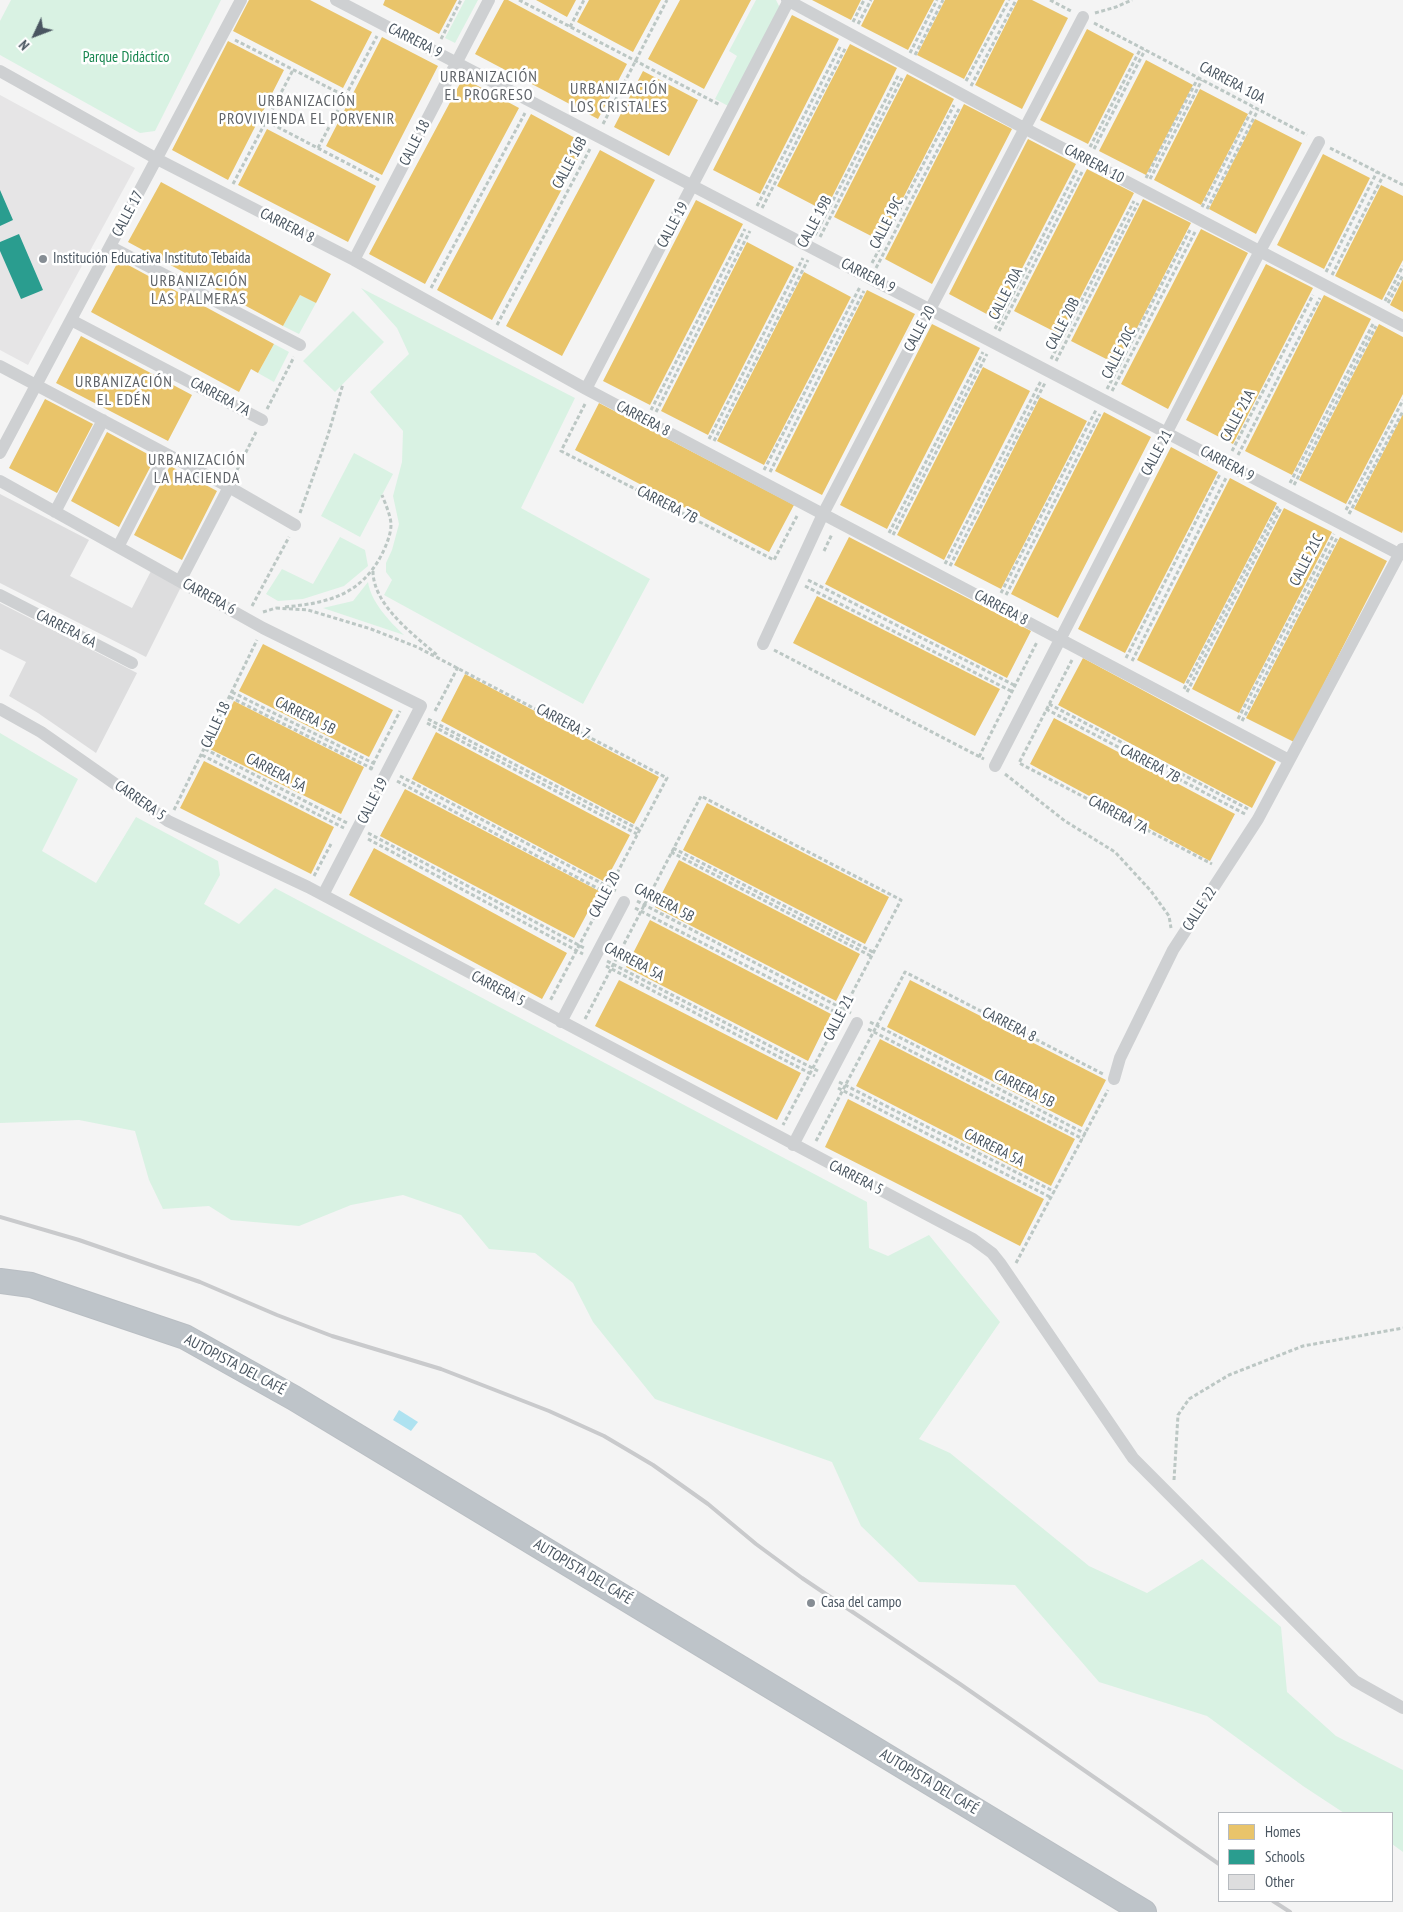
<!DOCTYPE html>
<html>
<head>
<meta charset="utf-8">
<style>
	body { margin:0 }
	#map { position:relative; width:1403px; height:1912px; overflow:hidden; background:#f4f4f4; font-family:"PT Sans Narrow",sans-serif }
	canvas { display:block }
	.legend { position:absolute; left:1218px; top:1812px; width:175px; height:90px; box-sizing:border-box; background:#fff; border:1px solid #b7bbc0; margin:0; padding:6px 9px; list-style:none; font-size:15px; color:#4a5661 }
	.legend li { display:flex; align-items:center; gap:10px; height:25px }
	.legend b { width:25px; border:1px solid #b7bbc0 }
	.north { position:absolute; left:10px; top:10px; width:50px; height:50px; -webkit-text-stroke:4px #fff; paint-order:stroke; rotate:227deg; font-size:14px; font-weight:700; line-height:20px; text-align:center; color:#4a5661 }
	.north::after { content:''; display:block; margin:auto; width:18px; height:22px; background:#4a5661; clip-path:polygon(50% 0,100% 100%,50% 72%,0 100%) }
</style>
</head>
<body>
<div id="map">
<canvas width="1403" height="1912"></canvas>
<ul class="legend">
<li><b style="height:14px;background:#e9c46a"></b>Homes</li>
<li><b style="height:14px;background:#2a9d8f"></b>Schools</li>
<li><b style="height:14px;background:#ddddde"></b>Other</li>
</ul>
<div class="north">N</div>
</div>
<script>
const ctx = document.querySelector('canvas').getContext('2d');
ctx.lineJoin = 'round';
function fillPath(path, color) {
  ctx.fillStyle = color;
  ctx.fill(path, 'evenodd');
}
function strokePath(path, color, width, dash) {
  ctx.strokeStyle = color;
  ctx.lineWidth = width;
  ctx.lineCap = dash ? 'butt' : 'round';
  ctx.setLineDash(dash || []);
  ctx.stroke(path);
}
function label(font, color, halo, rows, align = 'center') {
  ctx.font = font + ' "PT Sans Narrow",sans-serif';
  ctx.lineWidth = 5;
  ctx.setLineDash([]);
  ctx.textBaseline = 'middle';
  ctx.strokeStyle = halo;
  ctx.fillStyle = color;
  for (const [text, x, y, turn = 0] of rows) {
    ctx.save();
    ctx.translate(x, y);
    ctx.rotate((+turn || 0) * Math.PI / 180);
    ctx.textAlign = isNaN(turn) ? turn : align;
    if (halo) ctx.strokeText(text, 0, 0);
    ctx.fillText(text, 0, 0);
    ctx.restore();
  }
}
const education = new Path2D(`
	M0 95 135 168 28 365 0 350Z`);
const green = new Path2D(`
	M11 0H221L155 131 140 133 0 55V21Z
	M465 0H478L455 43 445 38Z
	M756 0H776L781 10 732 108 715 99 737 56 729 51Z
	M361 288 575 398 521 508 650 579 583 704 384 595 392 580 386 572V563L392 550 399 524 393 496 402 462 403 431 370 392 409 354 397 328Z
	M300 295 316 303 299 334 283 326Z
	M353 311 384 342 335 392 303 361Z
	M274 344 289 352 274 382 258 373Z
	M354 453 393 474 360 537 321 516Z
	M340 537 365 550 368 566 344 586 303 599 278 601 266 594 282 569 313 584Z
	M368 582C371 602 389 621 404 635L323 608 353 601Z
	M0 733 78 779 42 851 96 883 136 817 218 861 220 875 204 904 239 924 275 888 867 1202 869 1248 888 1256 929 1235 1000 1322 919 1439 950 1453 1089 1566 1147 1593 1202 1559 1281 1627 1287 1692 1336 1736 1403 1770V1852L1392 1844V1813H1344L1303 1786 1207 1716 1099 1682 1015 1585 919 1582 861 1526 832 1462 655 1399 593 1322 573 1283 535 1253 489 1249 461 1215 403 1195 351 1205 299 1226 231 1220 209 1206 163 1209 149 1180 135 1131 79 1120 0 1123Z`);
const water = new Path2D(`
	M399 1410 418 1422 411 1431 393 1420Z`);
const homes = new Path2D(`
	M249 0H310L372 32 343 88 233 31Z
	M385 0H457L439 34 383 5Z
	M504 0H508L627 64 598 119 475 54Z
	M536 0H576L567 17Z
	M589 0H661L633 52 577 22Z
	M680 0H751L704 89 648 59Z
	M812 0H861L851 20Z
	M874 0H934L908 50 861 26Z
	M945 0H1005L964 79 917 55Z
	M1018 0H1032L1068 18 1022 109 975 85Z
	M792 15 839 39 760 194 713 170Z
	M1087 29 1134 54 1088 144 1040 120Z
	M382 37 438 66 382 175 326 146Z
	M228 41 284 70 228 180 172 150Z
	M850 44 897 68 825 211 777 186Z
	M1146 60 1193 85 1146 175 1099 151Z
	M643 71 698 100 669 156 614 127Z
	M907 74 954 99 881 241 834 217Z
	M463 78 519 108 425 284 369 254Z
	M1200 89 1248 114 1201 205 1154 180Z
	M964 104 1012 129 932 284 885 259Z
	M531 114 586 144 492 320 437 290Z
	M1255 119 1302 143 1256 234 1209 209Z
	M267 129 376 186 348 242 238 185Z
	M1028 139 1076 164 996 319 949 294Z
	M600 150 655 180 562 356 506 326Z
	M1323 154 1370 178 1324 269 1277 245Z
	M1087 169 1134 193 1061 335 1014 311Z
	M161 182 331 274 316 303 300 295 283 326 128 242Z
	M1381 185 1403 196V260L1382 300 1335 276Z
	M1143 199 1191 223 1118 365 1071 341Z
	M696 200 743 224 650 405 603 381Z
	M1201 229 1248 253 1168 409 1121 384Z
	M747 242 794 267 708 435 661 411Z
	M119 260 274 344 258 373 251 369 239 392 91 312Z
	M1266 264 1313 288 1233 444 1186 420Z
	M804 272 851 297 764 465 717 441Z
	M1403 279V312L1390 305Z
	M867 290 915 314 822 495 775 471Z
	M1324 295 1371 319 1292 475 1245 451Z
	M932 324 980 348 887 529 840 505Z
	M1379 324 1403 337V394L1346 504 1299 480Z
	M81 336 192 395 168 441 56 383Z
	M983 367 1030 391 944 560 897 535Z
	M1040 397 1087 421 1001 589 954 565Z
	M45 399 93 424 57 493 9 468Z
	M599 403 794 505 769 552 575 450Z
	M1104 412 1151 437 1058 618 1011 594Z
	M1403 414V530L1402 533 1354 509Z
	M107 432 155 458 119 527 71 501Z
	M1171 447 1218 472 1125 653 1078 629Z
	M170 466 217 491 182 560 134 535Z
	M1230 478 1277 503 1184 684 1137 660Z
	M1284 508 1332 532 1239 713 1192 689Z
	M849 537 1031 631 1007 678 825 584Z
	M1340 537 1387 561 1294 742 1246 718Z
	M817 596 1000 689 975 736 793 643Z
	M263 644 393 710 369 757 239 691Z
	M1083 658 1276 762 1252 808 1058 705Z
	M465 674 659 777 634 824 441 721Z
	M234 701 364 767 341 814 210 749Z
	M1054 718 1235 814 1210 861 1030 764Z
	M436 732 630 835 605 882 412 779Z
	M204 761 334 827 311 874 180 808Z
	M405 789 599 891 574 938 380 836Z
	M707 803 889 897 865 944 683 850Z
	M374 848 567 953 542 999 349 895Z
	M679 860 860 954 836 1001 655 907Z
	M650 920 831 1014 808 1061 626 967Z
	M619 980 801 1073 777 1120 595 1026Z
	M910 980 1106 1080 1082 1127 887 1027Z
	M880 1039 1075 1139 1051 1186 856 1086Z
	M848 1099 1044 1199 1020 1246 825 1147Z`);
const schools = new Path2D(`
	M0 190 13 220 0 226Z
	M19 234 43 290 21 299 0 251V242Z`);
const building = new Path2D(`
	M0 494 89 540 70 576 132 608 151 571 181 587 146 657 0 583Z
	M0 603 137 673 96 753 38 713 9 696 26 662 0 649Z`);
const path = new Path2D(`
	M519 0 720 105
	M1050 0 1071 11
	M1095 13 1116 7 1132 0
	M853 22 864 0
	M1094 23 1307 135
	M858 24 871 0
	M570 27 584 0
	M441 39 461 0
	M235 40 345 96
	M910 53 937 0
	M915 55 943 0
	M966 81 1009 0
	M971 86 1016 0
	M266 121 381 181
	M603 124 667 0
	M1090 147 1141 48
	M318 148 377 36
	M1330 148 1403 185
	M1094 149 1145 50
	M1146 178 1198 78
	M1150 179 1202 80
	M233 184 293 70
	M757 206 841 45
	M1202 207 1253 108
	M762 208 846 47
	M1207 209 1258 110
	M815 235 899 74
	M820 237 902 78
	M872 263 954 105
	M876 268 960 107
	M1326 272 1377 172
	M1332 275 1383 176
	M431 288 525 113
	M1385 301 1403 266
	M1388 303 1403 275
	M497 325 591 147
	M995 329 1077 170
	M999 331 1082 172
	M1051 359 1134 201
	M1056 361 1138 203
	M1107 389 1190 230
	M1112 391 1195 232
	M585 404 561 451 774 560 797 516
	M267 409 294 357
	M651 410 745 229
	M656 412 750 231
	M709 439 803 258
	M714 441 808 260
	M1232 451 1313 295
	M1238 455 1320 298
	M764 470 860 287
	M770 472 864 291
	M234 476 256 432
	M1290 483 1373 324
	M1294 485 1376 326
	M1346 510 1403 400
	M300 513 328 435 343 384
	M1349 514 1403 411
	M889 533 983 352
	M893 535 987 354
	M824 551 832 534
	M945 564 1041 381
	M950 566 1045 383
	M373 571C373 605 414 635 437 655
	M808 580 1014 685
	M805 586 1011 691
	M1001 593 1096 410
	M1006 595 1100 414
	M252 606 289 537
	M285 607C328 603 361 595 382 554 386 546 391 534 391 525 391 516 385 503 382 495
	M276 608 308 610 371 629 417 647 667 778 550 1001
	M263 612 276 608
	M774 650 984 759
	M1126 658 1220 474
	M1072 660 1019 763 1212 864
	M1132 661 1226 478
	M1184 689 1278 506
	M232 692 377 765
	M1187 692 1281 508
	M230 697 373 769
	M1049 704 1248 809
	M1046 709 1247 815
	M435 711 458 667
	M428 719 640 830
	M1238 719 1334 534
	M1242 721 1337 538
	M427 723 637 834
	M205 749 347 823
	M202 755 344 828
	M979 757 1037 642
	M370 770 400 711
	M1005 774 1065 821 1115 852 1151 891 1169 916 1171 928
	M400 776 618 892
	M397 781 612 896
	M174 810 257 640
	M368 833 586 949
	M368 839 583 954
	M673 848 873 952
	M671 852 871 956
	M314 876 331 844
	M637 901 851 1013
	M635 908 845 1017
	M607 961 818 1071
	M606 966 815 1076
	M585 1019 701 796 901 900 783 1125
	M870 1022 1086 1134
	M868 1029 1083 1139
	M839 1082 1055 1192
	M838 1088 1052 1198
	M816 1141 905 972 1103 1074
	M1016 1263 1108 1090
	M1174 1480 1178 1415 1189 1399 1229 1375 1303 1346 1403 1328`);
const street = new Path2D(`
	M336 0 1399 554
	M787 0 1024 128 1403 326
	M0 71 157 159 354 260 586 389 1289 760
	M111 247 300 345
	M354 260 489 0
	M71 320 262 420
	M0 366 229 487 295 525
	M586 389 789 0
	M0 453 241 0
	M0 481 263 628 421 706 323 895
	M55 512 103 420
	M118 547 166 454
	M180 581 229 487
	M0 595 132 663
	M763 644 823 514 1083 17
	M0 709 41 732 168 821 308 887 973 1239 992 1253 1000 1263 1133 1458 1355 1681 1403 1708
	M995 766 1260 251 1319 142
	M561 1022 624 902
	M1114 1079 1120 1058 1173 950 1258 819 1402 549
	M793 1145 857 1023`);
const highway = new Path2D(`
	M0 1281 31 1285 185 1337 294 1398 1144 1912`);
const rail = new Path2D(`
	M0 1217 79 1240 200 1282 277 1315 332 1336 441 1369 549 1411 604 1436 653 1465 708 1504 756 1544 802 1578 960 1684 1219 1864
	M1273 1901 1290 1912`);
const markers = [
	[43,259,5,"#868d94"],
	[811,1603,5,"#868d94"]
];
const streetNames = [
	["CARRERA 9",415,41,27],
	["CARRERA 10A",1232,83,28],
	["CALLE 18",415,143,-63],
	["CALLE 16B",570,163,-62],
	["CARRERA 10",1094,164,28],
	["CALLE 17",128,214,-62],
	["CALLE 19B",815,222,-62],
	["CALLE 19C",887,223,-63],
	["CALLE 19",673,225,-62],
	["CARRERA 8",287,226,27],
	["CARRERA 9",868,276,27],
	["CALLE 20A",1006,294,-63],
	["CALLE 20B",1063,324,-63],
	["CALLE 20",920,329,-62],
	["CALLE 20C",1119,353,-63],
	["CARRERA 7A",220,397,28],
	["CALLE 21A",1238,416,-62],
	["CARRERA 8",643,419,28],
	["CALLE 21",1157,453,-62],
	["CARRERA 9",1227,464,28],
	["CARRERA 7B",667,505,27],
	["CALLE 21C",1307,560,-63],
	["CARRERA 6",209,597,29],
	["CARRERA 8",1001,608,28],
	["CARRERA 6A",66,629,27],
	["CARRERA 5B",305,716,27],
	["CARRERA 7",563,722,28],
	["CALLE 18",216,725,-65],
	["CARRERA 7B",1150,764,28],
	["CARRERA 5A",276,773,28],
	["CARRERA 5",140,801,35],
	["CALLE 19",373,801,-63],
	["CARRERA 7A",1118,815,28],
	["CALLE 20",605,895,-62],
	["CARRERA 5B",664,903,28],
	["CALLE 22",1200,909,-57],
	["CARRERA 5A",634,962,28],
	["CARRERA 5",498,989,28],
	["CALLE 21",839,1018,-63],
	["CARRERA 8",1009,1025,27],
	["CARRERA 5B",1024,1089,27],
	["CARRERA 5A",994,1148,27],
	["CARRERA 5",856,1178,27],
	["AUTOPISTA DEL CAFÉ",235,1365,28],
	["AUTOPISTA DEL CAFÉ",583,1572,31],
	["AUTOPISTA DEL CAFÉ",929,1782,31]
];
const parkNames = [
	["Parque Didáctico",126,58]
];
const poiNames = [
	["Institución Educativa Instituto Tebaida",53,259],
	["Casa del campo",821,1603]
];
const neighbourhoodNames = [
	["URBANIZACIÓN",489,77],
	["EL PROGRESO",489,95],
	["URBANIZACIÓN",619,89],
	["LOS CRISTALES",619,107],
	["URBANIZACIÓN",307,101],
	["PROVIVIENDA EL PORVENIR",307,119],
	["URBANIZACIÓN",199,281],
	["LAS PALMERAS",199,299],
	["URBANIZACIÓN",124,382],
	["EL EDÉN",124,400],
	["URBANIZACIÓN",197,460],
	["LA HACIENDA",197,478]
];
fillPath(education, '#e6e5e6');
fillPath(green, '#d9f2e3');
fillPath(water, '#aee2f0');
fillPath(homes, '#e9c46a');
fillPath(schools, '#2a9d8f');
fillPath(building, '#ddddde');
strokePath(highway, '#b9bec3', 26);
strokePath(path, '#bcc7c4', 3, [4, 2.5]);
strokePath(street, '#ced0d2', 12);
strokePath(highway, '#bec4c9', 24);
strokePath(rail, '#c9cacc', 4);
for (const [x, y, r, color] of markers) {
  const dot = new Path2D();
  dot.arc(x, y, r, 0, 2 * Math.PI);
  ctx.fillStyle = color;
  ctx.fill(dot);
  strokePath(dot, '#fff', 2);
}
label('15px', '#4a5661', '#fff', streetNames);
label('15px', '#17864f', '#fff', parkNames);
label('15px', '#4a5661', '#fff', poiNames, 'left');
ctx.letterSpacing = '1px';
label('16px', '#5f6368', '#fff', neighbourhoodNames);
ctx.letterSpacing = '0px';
</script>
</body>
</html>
